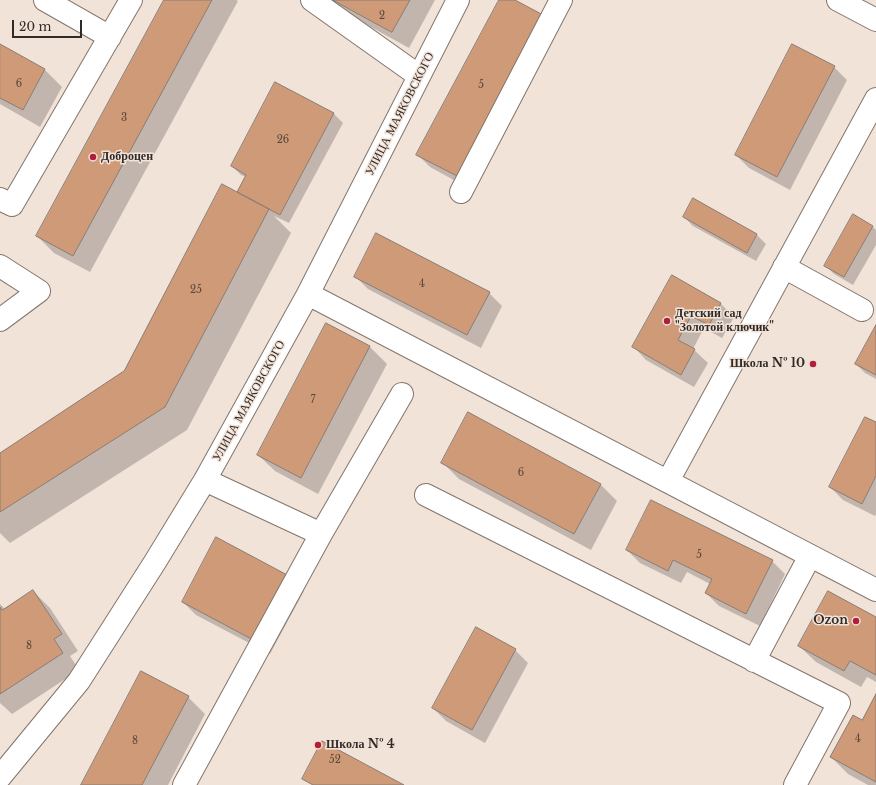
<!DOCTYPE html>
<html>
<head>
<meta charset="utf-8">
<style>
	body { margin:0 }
	#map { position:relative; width:876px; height:785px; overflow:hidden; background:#f2e3d9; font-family:"Libre Baskerville",serif }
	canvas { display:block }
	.scale { position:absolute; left:12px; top:20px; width:70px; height:18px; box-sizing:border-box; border:2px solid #312b28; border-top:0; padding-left:5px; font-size:12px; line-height:14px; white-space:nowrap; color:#312b28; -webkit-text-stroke:3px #f2e3d9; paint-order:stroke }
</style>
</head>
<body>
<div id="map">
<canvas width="876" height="785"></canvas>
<div class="scale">20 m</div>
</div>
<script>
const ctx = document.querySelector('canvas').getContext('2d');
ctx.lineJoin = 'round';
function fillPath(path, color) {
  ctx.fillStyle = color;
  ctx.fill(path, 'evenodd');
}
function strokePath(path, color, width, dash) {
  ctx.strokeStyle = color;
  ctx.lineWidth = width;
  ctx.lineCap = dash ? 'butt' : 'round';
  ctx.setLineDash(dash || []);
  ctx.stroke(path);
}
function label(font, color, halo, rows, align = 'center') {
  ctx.font = font + ' "Libre Baskerville",serif';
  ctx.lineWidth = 3;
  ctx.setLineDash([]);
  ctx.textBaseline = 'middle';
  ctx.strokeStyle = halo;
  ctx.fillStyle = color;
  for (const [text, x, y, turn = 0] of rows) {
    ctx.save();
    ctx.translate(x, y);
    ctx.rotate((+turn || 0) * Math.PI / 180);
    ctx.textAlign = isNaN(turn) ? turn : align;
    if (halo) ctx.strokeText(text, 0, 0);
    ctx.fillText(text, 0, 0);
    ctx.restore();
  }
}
const shadow = new Path2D(`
	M165 0H236L238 1 90 272 54 253 37 236Z
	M322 0H435L409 48Z
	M500 0H513L472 190 430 167 417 154Z
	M0 45 45 70 62 87 40 127 0 104Z
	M834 67 847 80 790 190 749 168 736 155Z
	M276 83 334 114 343 123 289 223 274 216 291 233 187 430 10 543 0 533V454L125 371 237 193 246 177 241 175 232 166Z
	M694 199 757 235 766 244 756 261 693 226 684 217Z
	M873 227 876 230V245L853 285 834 274 825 265Z
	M355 276 489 293 502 306 481 348 368 289Z
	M672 277 721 304 734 317 722 338 704 328 693 349 708 363 694 387 646 360 633 346Z
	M326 324 370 347 387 364 318 494 275 471 258 455Z
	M876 327V379L865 373 856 364Z
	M876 423V514L875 516 843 500 830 487Z
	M442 462 600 484 617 501 591 550 459 479Z
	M627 550 772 561 785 574 760 626 719 606 706 593 710 584 687 572 681 583 640 563Z
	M291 578 304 591 270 654 196 615 183 602Z
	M33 591 50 608 78 651 70 656 79 670 12 714 0 703V604L5 609Z
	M876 618V682L867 677 861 687 816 662 799 646Z
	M515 650 528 663 485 743 446 721 433 708Z
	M876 696V785H868L848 774 831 757 862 721Z
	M188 697 205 714 168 785H83Z`);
const building = new Path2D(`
	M164 0H212L73 256 36 236Z
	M333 0H410L392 32Z
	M499 0H515L545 16 459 177 416 155Z
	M0 44 45 69 23 110 0 98Z
	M792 44 835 66 777 177 735 155Z
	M275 82 334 113 280 215 237 192 246 175 231 166Z
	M222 184 269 209 165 407 0 512V453L124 371Z
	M693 198 757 234 747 253 683 217Z
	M853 214 873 226 844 277 824 266Z
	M376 233 490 292 467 335 354 277Z
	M672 275 721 303 709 325 691 316 678 340 695 349 681 375 632 347Z
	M326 323 370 346 301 478 257 455Z
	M876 325V375L855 364Z
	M468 412 601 484 574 534 441 463Z
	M865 417 876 422V476L862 504 829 487Z
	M651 500 773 560 746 614 705 593 712 579 673 560 668 571 626 550Z
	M216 537 291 577 257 642 182 602Z
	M33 590 62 634 54 639 63 653 0 694V607L2 610Z
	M828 591 876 617V675L850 661 844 671 798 646Z
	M476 627 516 649 472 730 432 708Z
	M141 671 189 696 142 785H81Z
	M876 694V782L830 757 853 715 862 720Z
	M322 741 404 785H313L302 779Z`);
const minor = new Path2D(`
	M45 0 110 37
	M312 0 419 76
	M838 0 876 20
	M461 192 561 0
	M0 199 12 205 131 0
	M0 266 39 291 0 320
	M784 267 862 310
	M308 294 876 590
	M205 480 321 534 402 394
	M668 481 876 99
	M426 495 839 703 795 785
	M754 661 810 556
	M0 777 79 681 155 562 205 480 308 294 458 0
	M184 785 321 534`);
const markers = [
	[93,157,4,"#b11e3d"],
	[667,321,4,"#b11e3d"],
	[813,364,4,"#b11e3d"],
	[856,621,4,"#b11e3d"],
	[318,745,4,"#b11e3d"]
];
const numberNames = [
	["2",382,16],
	["6",19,84],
	["5",481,85],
	["3",124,118],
	["26",283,140],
	["4",422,284],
	["25",196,290],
	["7",313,400],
	["6",521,473],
	["5",699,555],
	["8",29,646],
	["4",858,739],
	["8",135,741],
	["52",335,760]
];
const streetNames = [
	["УЛИЦА МАЯКОВСКОГО",400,114,-63],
	["УЛИЦА МАЯКОВСКОГО",249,401,-61]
];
const poiNames = [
	["Доброцен",101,157],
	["Детский сад",675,314],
	["\"Золотой ключик\"",675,328],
	["Школа № 10",805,364,"right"],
	["Ozon",848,621,"right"],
	["Школа № 4",326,745]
];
fillPath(shadow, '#0003');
fillPath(building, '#cf9a77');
strokePath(building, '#897c74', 1);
strokePath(minor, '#82756c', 24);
strokePath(minor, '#fff', 22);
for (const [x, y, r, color] of markers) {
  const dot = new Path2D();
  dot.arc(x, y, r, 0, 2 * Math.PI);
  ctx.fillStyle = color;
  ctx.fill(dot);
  strokePath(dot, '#f2e3d9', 1.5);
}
label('10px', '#58473c', null, numberNames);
label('12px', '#312b28', '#f2e3d9', streetNames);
label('bold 12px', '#312b28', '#f2e3d9', poiNames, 'left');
</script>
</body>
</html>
